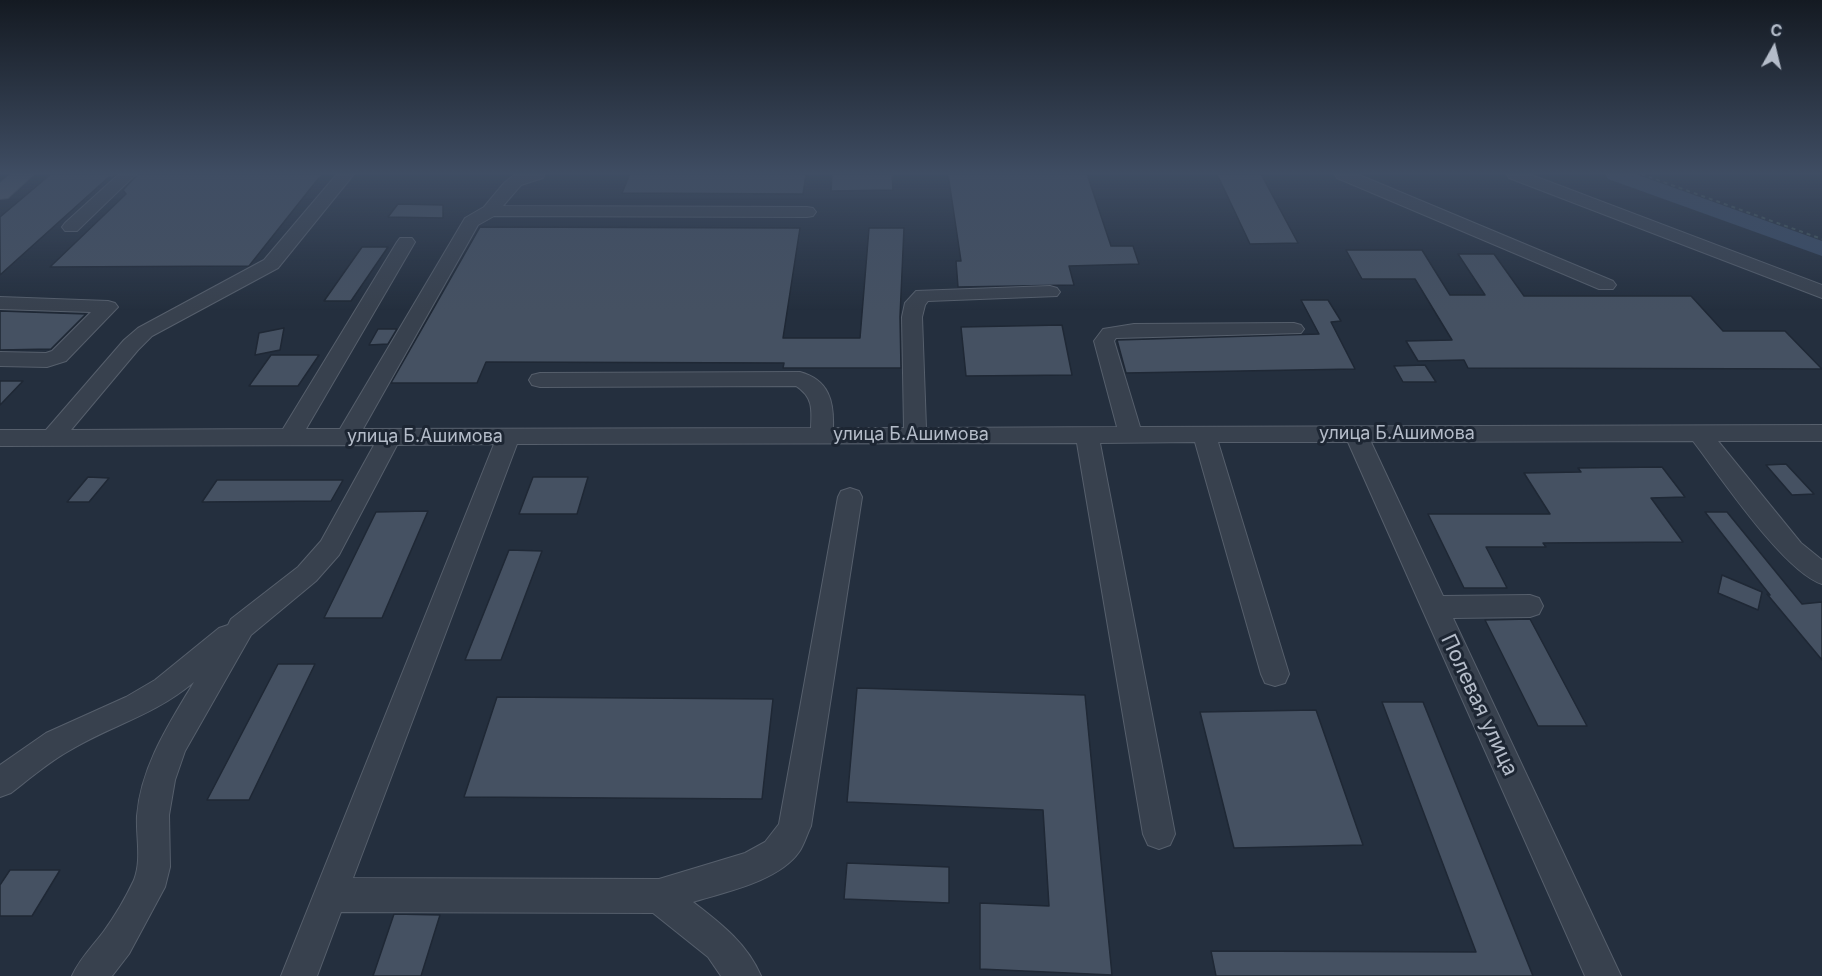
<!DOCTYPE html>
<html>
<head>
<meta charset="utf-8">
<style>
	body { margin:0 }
	#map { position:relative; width:1822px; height:976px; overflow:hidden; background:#242f3e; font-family:Inter,sans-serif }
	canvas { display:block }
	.north { position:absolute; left:1744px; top:18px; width:60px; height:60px; -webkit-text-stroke:4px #1d2633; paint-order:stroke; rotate:8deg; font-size:16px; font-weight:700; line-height:24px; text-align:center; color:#b4bcc9 }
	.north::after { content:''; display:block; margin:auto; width:21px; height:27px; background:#b4bcc9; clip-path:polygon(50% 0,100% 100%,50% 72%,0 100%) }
</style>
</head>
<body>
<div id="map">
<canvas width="1822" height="976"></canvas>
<div class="north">С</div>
</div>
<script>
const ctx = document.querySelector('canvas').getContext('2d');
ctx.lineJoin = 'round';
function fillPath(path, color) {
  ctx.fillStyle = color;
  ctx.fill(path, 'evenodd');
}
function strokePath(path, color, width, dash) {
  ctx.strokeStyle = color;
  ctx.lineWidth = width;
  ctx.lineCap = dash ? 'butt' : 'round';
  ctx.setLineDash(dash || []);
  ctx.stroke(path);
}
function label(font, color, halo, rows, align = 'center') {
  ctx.font = font + ' Inter,sans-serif';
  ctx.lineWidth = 6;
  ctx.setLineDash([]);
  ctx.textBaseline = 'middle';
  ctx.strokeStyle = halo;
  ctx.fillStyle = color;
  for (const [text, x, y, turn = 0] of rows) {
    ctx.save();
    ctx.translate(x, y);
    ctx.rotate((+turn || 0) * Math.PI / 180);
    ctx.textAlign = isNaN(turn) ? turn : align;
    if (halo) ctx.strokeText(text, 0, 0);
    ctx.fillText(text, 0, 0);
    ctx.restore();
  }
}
const river = new Path2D(`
	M1605 174H1636L1822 241V256L1608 179Z`);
const building = new Path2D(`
	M51 174H116L111 178 110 176 0 275V217Z
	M138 174H322L249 266 50 267 126 194 123 190Z
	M630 174H806L803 194 622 193Z
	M832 174H892L893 190 831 191Z
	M948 174H1087L1111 246H1133L1139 264 1069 266 1074 285 958 287 956 261H961Z
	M1217 174H1261L1298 243 1250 244Z
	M398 204 443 205V218L388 217Z
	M480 227 800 228 783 338H860L869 228H904L900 317 901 368H783L784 363 486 362 477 383H391Z
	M362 247H388L351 301H324Z
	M1346 250H1422L1450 295H1485L1458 254H1494L1524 296H1691L1723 331H1785L1822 369 1468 368 1464 360 1418 361 1406 341 1452 340 1415 279H1362Z
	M1301 300H1328L1341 321 1331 322 1355 369 1126 373 1117 340 1319 334Z
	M0 311 86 314 51 349 0 350Z
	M1062 325 1072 375 966 376 961 327Z
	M284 328 280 350 255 355 259 333Z
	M378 329H397L388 344 369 345Z
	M271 355H319L298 386H249Z
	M1425 365 1436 382H1403L1394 366Z
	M0 381H23L0 405Z
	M1786 464 1814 494 1792 495 1766 465Z
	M1662 467 1685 497 1651 498 1683 542 1543 543 1546 547H1486L1507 588H1464L1428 514H1550L1524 473 1581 472 1578 468Z
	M88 477 109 478 89 502H67Z
	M533 477H588L577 514H519Z
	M217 480H343L331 501 202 502Z
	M428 511 382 618H324L376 512Z
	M1705 512H1727L1802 604 1822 602V660L1767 594 1770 595Z
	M509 550 542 551 501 660H465Z
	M1722 575 1762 592 1758 610 1718 593Z
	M1530 619 1587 726H1538L1485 620Z
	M278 664H315L249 800H207Z
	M857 688 1085 695 1112 975 980 969V903L1049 906 1043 810 847 802Z
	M497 697 773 699 762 799 464 797Z
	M1382 702H1423L1533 976H1216L1211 951 1476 952Z
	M1316 710 1363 845 1234 848 1200 712Z
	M847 863 949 867V903L844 899Z
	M10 870H60L32 916H0V885Z
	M394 914 440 915 421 976H373Z`);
const path = new Path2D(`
	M1641 174 1822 239`);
const minor = new Path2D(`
	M119 174H136L77 231H65L62 227 65 223Z
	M337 174H354L278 268 152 336 138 350 71 430 283 429 397 242 400 238H412L415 242 306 429H340L465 218 484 207 504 183 515 174H545L543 178 521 185 503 206 807 207 813 208 816 212 813 216 807 217 494 216 478 225 363 429 811 428C812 409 813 397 796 386L540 387 532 385 529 380 532 375 540 373 800 372C829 380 834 401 833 428H904L902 317 905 303 916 291 1050 286 1057 288 1060 292 1057 296 928 301 925 305 922 317 926 428 1117 427 1094 341 1103 329 1134 324 1294 323 1301 325 1304 329 1301 333 1116 338 1114 341 1140 427 1822 425V441H1718L1801 543 1822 560V584C1784 572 1720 476 1693 441L1371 442 1443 596 1530 595 1539 598 1543 606 1539 614 1530 617 1453 618 1621 976H1585L1348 442H1218L1289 674 1285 683 1275 686 1265 683 1261 674 1195 442 1100 443 1175 834 1170 845 1159 849 1148 845 1143 834 1077 443 517 444 353 878 659 879 745 853 765 842 779 824 838 497 841 491 850 488 859 491 862 497 811 826C807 834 804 845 799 852 779 881 725 892 693 902 720 923 747 943 761 976H721L708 957 653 913 341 912 317 976H281L494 444 397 445 339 555 316 581 251 635 185 751 175 780 169 815 170 867 165 887 129 954 112 976H72C80 958 93 946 104 931 115 916 126 897 134 880 142 860 136 837 137 816 141 766 169 724 194 682 152 717 111 725 67 752 48 763 29 779 11 793L0 797V765L46 733 126 697 155 680 219 628 228 625 231 619 298 567 321 541 374 445 0 446V430H46L124 340 138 328 264 260Z
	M1335 174H1357L1613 281 1616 285 1613 289H1599L1337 178Z
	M1507 174H1529L1822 285V298L1509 178Z
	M0 297 108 301 115 303 118 307 66 361 47 367 0 366V352L46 353 52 351 91 312 0 309Z`);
const major = new Path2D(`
	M11 174H34L8 198 0 199V183Z`);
const streetNames = [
	["улица Б.Ашимова",1397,434],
	["улица Б.Ашимова",911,435],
	["улица Б.Ашимова",425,437]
];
const nearStreetnames = [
	["Полевая улица",1479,705,65]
];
fillPath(river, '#394c67');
fillPath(building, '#455162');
strokePath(building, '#1f2835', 1.5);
strokePath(minor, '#565f6c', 2);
strokePath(major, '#414a57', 2);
strokePath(path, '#44595c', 2, [4, 4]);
fillPath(minor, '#38414e');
fillPath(major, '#56606e');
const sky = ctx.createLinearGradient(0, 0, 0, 310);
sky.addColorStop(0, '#141a22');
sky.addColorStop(0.56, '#3f4d63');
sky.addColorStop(1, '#3f4d6300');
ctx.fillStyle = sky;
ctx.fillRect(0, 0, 1822, 310);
label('18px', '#b4bcc9', '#1d2633', streetNames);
label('21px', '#b4bcc9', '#1d2633', nearStreetnames);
</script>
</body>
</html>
